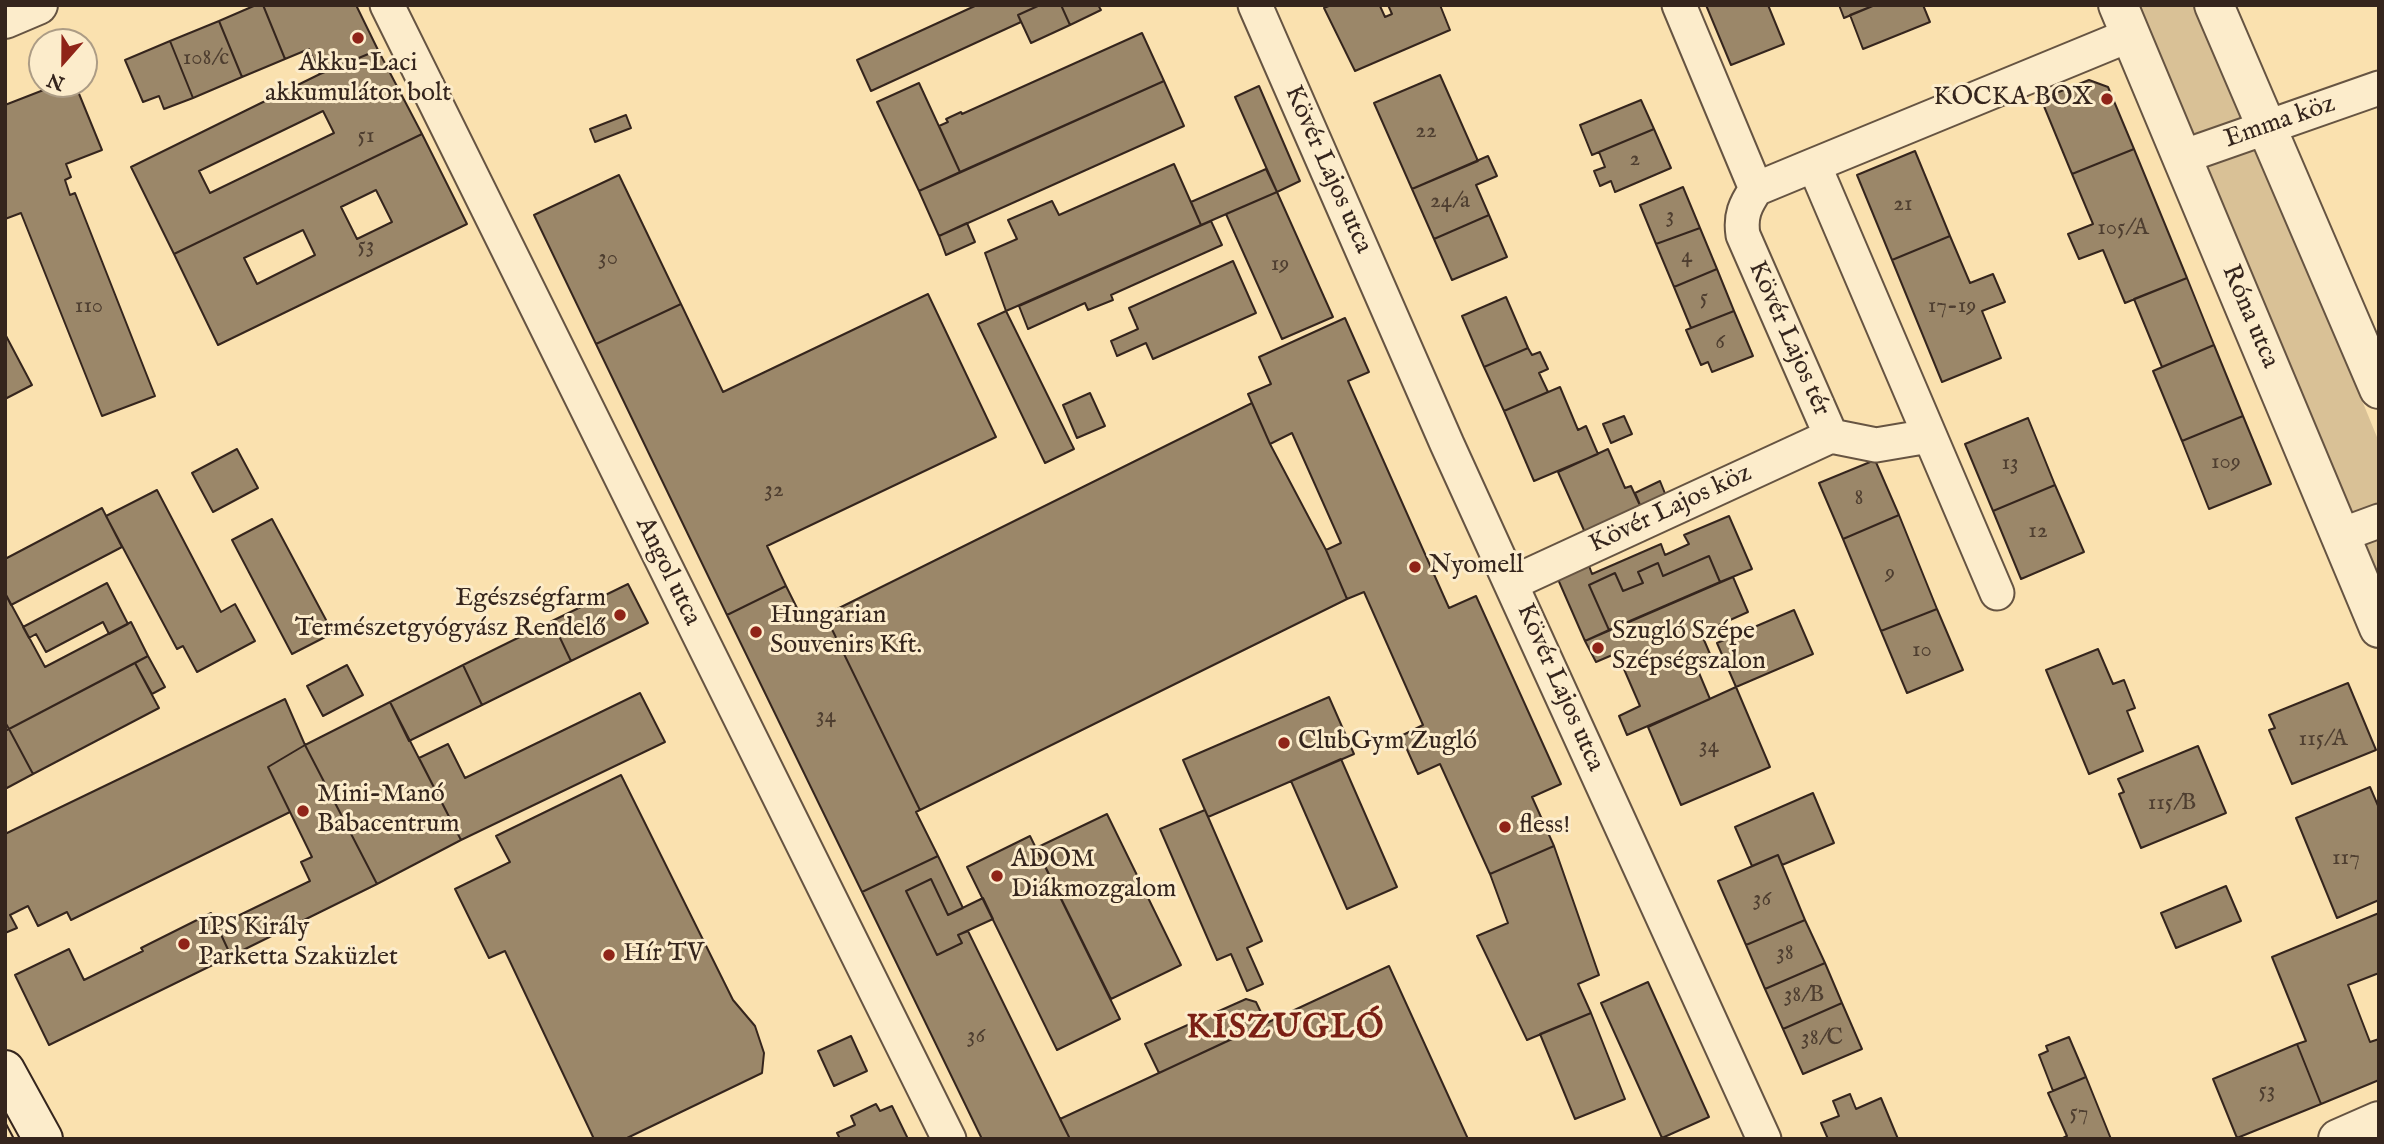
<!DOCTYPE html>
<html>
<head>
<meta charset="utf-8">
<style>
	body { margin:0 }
	#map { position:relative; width:2384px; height:1144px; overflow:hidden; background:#fae1af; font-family:"IM FELL English",serif }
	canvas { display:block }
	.frame { position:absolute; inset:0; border:7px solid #35251d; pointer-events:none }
	.north { position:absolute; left:28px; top:28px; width:70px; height:70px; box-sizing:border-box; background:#fceccb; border:2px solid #ac9c85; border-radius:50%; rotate:201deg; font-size:19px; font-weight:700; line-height:28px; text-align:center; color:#35251d }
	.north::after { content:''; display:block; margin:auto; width:24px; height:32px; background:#8f2418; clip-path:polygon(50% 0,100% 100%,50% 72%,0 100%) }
</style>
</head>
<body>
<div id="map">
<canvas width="2384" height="1144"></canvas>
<div class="frame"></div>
<div class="north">N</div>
</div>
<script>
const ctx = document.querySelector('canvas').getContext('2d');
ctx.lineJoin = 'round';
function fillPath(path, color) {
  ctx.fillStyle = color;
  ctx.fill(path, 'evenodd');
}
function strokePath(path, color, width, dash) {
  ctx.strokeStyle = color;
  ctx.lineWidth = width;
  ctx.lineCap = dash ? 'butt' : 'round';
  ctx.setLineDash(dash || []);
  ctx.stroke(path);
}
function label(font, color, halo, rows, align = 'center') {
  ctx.font = font + ' "IM FELL English",serif';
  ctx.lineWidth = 6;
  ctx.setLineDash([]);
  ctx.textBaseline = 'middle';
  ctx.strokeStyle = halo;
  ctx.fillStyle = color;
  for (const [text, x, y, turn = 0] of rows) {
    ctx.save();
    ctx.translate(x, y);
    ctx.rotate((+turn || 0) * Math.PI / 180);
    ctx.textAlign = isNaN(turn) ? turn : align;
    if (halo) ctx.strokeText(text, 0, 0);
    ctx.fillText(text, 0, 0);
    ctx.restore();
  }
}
const green = new Path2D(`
	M2137 5H2200L2379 442V590Z`);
const building = new Path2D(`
	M256 5H263L285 59 242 77 219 21Z
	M263 5H356L378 50 320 74 309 49 285 59Z
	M977 5H1040L1018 15 1021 22 871 91 857 60Z
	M1040 5H1061L1070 25 1031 43 1018 15Z
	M1061 5H1098L1101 10 1070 25Z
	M1331 5H1381L1380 6 1385 17 1392 14 1388 5H1440L1450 30 1355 71 1324 8Z
	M1706 5H1768L1784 44 1731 65Z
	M1839 5H1875L1844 18Z
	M1875 5H1923L1930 22 1863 49 1850 15Z
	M219 21 242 77 193 98 170 41Z
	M1142 33 1164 81 960 172 939 126 948 122 946 119 961 112 962 114Z
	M170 41 193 98 164 109 159 96 143 102 125 60Z
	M378 50 422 134 174 254 131 167 320 74ZM323 111 334 133 210 193 199 171Z
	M1440 75 1478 161 1412 189 1374 103Z
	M2089 80 2108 87 2134 149 2072 174 2041 99Z
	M1164 81 1184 126 939 236 919 191Z
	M919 83 960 172 919 191 877 102Z
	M59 84H75L102 150 66 164 71 177 65 180 70 195 75 193 155 396 102 416 21 213 5 219V105Z
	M1259 86 1300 181 1277 192 1235 97Z
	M1641 100 1654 129 1592 155 1580 125Z
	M626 115 631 128 595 142 590 129Z
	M1654 129 1671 168 1615 192 1611 181 1600 186 1594 171 1605 167 1599 152Z
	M422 134 467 224 218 345 174 254ZM376 190 392 222 357 239 341 207ZM303 230 315 255 257 284 244 258Z
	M2134 149 2187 278 2125 303 2103 250 2079 259 2068 234 2093 224 2072 174Z
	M1915 151 1950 236 1892 260 1857 175Z
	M1488 156 1497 176 1476 185 1489 215 1434 239 1412 189Z
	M1174 164 1201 225 1006 311 985 253 1017 239 1008 220 1052 201 1059 215Z
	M1266 169 1277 192 1201 225 1191 202Z
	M619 175 681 304 596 344 534 215Z
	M1683 187 1700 228 1656 244 1640 205Z
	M1277 192 1333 317 1282 339 1226 214Z
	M1489 215 1507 257 1452 280 1434 239Z
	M1211 221 1222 245 1111 295 1113 300 1088 310 1085 303 1028 329 1019 306Z
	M967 223 975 242 946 255 939 236Z
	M1700 228 1717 269 1674 287 1656 244Z
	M1950 236 1970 283 1993 274 2005 302 1982 311 2001 358 1942 382 1892 260Z
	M1233 261 1256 313 1153 359 1146 343 1117 356 1111 341 1138 329 1129 308Z
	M1717 269 1734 311 1691 328 1674 287Z
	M2187 278 2214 345 2162 367 2134 299Z
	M928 294 996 437 767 546 786 586 727 615 596 344 681 304 723 392Z
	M1506 297 1528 348 1484 367 1462 316Z
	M1006 311 1074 449 1045 463 978 324Z
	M1734 311 1753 356 1712 372 1708 362 1701 365 1686 330Z
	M1345 318 1369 372 1348 381 1449 608 1476 596 1561 784 1532 797 1554 846 1490 874 1440 764 1418 774 1401 736 1423 725 1364 592 1347 599 1326 550 1341 543 1292 433 1270 444 1248 394 1271 384 1259 357Z
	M5 334 32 385 5 399Z
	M2214 345 2243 416 2182 441 2153 371Z
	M1528 348 1532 355 1540 352 1548 369 1539 373 1548 392 1504 411 1484 367Z
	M1560 387 1578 430 1586 426 1598 454 1534 481 1504 411Z
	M1090 393 1105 426 1077 438 1063 405Z
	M1252 403 1270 444 1326 550 1347 599 920 810 825 615Z
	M1624 416 1632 434 1611 443 1603 424Z
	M2243 416 2271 484 2209 509 2182 441Z
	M2028 418 2055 485 1993 511 1965 444Z
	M237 449 258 488 213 512 192 473Z
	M1608 449 1625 488 1631 486 1643 512 1587 537 1558 472Z
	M1875 460 1899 515 1843 539 1819 483Z
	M1660 481 1668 501 1643 512 1635 493Z
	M2055 485 2084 552 2021 579 1993 511Z
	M157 490 221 612 235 604 255 641 197 672 183 646 177 649 106 516Z
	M102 508 122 547 11 605 5 593V559Z
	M1899 515 1937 609 1881 631 1843 539Z
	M1729 516 1752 569 1720 582 1709 556 1663 576 1658 563 1638 572 1643 583 1623 591 1615 573 1589 585 1609 630 1585 641 1557 577 1588 563 1592 574 1661 544 1665 555 1689 544 1684 535Z
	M272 519 333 633 292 654 232 540Z
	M1709 556 1720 582 1609 630 1589 585 1615 573 1623 591 1643 583 1638 572 1658 563 1663 576Z
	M1733 577 1748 612 1701 633 1710 654 1694 661 1710 699 1627 735 1619 716 1640 706 1617 653 1596 662 1585 641Z
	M107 583 128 624 109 634 103 622 46 652 36 634 29 638 23 627Z
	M628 584 648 623 571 661 552 621Z
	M786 586 805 624 825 615 920 810 916 812 938 856 862 892 727 615Z
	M5 593 45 667 131 622 148 656 9 729 5 722Z
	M1937 609 1963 670 1907 693 1881 631Z
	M1794 610 1813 654 1736 687 1717 643Z
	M552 621 571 661 482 705 463 665Z
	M2098 649 2113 684 2124 680 2135 708 2127 711 2143 751 2089 774 2046 670Z
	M148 656 165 687 152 694 135 663Z
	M135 663 159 708 33 774 9 729Z
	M347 665 363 695 323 716 307 686Z
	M463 665 482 705 409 741 390 702Z
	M2348 683 2376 750 2292 784 2269 730 2275 728 2269 715Z
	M1736 687 1770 767 1681 805 1648 727Z
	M640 693 665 742 461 840 419 758 448 744 465 778Z
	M1329 697 1354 754 1208 817 1183 760Z
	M285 699 305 745 268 767 290 812 71 920 67 912 38 926 28 906 10 915 17 928 5 933V834Z
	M390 702 461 840 377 884 305 745Z
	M9 729 33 774 5 789V731Z
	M305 745 377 884 231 956 217 926 310 881 301 862 312 857 268 767Z
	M2198 746 2226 813 2141 848 2119 794 2124 792 2118 779Z
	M1341 759 1397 887 1347 909 1291 781Z
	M621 775 733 1000 755 1026 764 1053 762 1073 625 1139H594L505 951 489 958 455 889 510 862 496 836Z
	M2370 787 2379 808V900L2337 918 2296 818Z
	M1813 793 1834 843 1782 865 1778 855 1752 866 1735 827Z
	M1205 810 1262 941 1247 948 1263 984 1247 991 1231 954 1217 960 1160 829Z
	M1107 814 1181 965 1111 999 1036 848Z
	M1030 836 1120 1019 1057 1050 967 867Z
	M1554 846 1599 975 1578 984 1591 1013 1527 1040 1477 936 1508 923 1490 874Z
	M1778 855 1805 920 1746 945 1718 881Z
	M938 856 963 908 948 915 931 879 906 891 937 955 962 943 958 935 968 931 1070 1139H982L862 892Z
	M931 879 948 915 983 898 993 919 958 935 962 943 937 955 906 891Z
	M2226 886 2241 921 2176 948 2161 913Z
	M211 913 231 956 49 1045 15 975 69 949 84 980 143 951 141 948Z
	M2379 913V973L2348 985 2370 1042 2379 1039V1080L2321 1104 2297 1044 2306 1041 2272 957Z
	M1805 920 1825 963 1765 989 1746 945Z
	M1825 963 1842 1003 1783 1029 1765 989Z
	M1389 966 1468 1139H1070L1060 1119Z
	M1648 982 1709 1117 1662 1138 1601 1003Z
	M1246 999 1256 1002 1266 1023 1159 1073 1145 1044Z
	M1842 1003 1862 1049 1803 1074 1783 1029Z
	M1591 1013 1625 1099 1575 1119 1540 1034Z
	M851 1036 867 1071 834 1086 818 1051Z
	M2069 1037 2086 1077 2053 1091 2039 1055 2048 1051 2046 1046Z
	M2297 1044 2321 1104 2237 1138 2213 1079Z
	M2086 1077 2111 1139H2061L2067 1136 2048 1093Z
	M1850 1094 1856 1109 1881 1098 1898 1139H1828L1821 1123 1839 1116 1833 1101Z
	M876 1104 880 1111 892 1106 908 1139H840L837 1133 855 1125 851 1116Z`);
const minor = new Path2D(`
	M387 5 949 1139
	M1255 5 1447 444 1764 1139
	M1679 5 1756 189 1814 165 1997 593
	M2182 157 2379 88
	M1814 165 2130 35
	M1756 189C1745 205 1740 216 1743 235L1831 436
	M1831 436 1876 445 1929 436
	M2341 535 2379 521
	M1512 583 1831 436`);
const tertiary = new Path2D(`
	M2118 5 2379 628
	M2214 5 2379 389
	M5 19 38 5
	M2338 1139 2379 1121`);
const secondary = new Path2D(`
	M5 1070 43 1139`);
const tram = new Path2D(`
	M5 1122 14 1139`);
const markers = [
	[358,38,7,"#8f2418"],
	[2107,99,7,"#8f2418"],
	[1415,567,7,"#8f2418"],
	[620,615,7,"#8f2418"],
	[756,632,7,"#8f2418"],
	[1598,648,7,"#8f2418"],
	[1284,743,7,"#8f2418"],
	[303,811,7,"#8f2418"],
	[1505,827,7,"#8f2418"],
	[997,876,7,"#8f2418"],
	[184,944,7,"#8f2418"],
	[609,955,7,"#8f2418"]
];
const numberNames = [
	["108/c",206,59],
	["22",1426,132],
	["51",366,137],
	["2",1635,160],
	["24/a",1450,202],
	["21",1903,205],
	["3",1670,217],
	["105/A",2123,229],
	["53",366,247],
	["4",1687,257],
	["30",608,259],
	["19",1280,265],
	["5",1704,299],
	["110",89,307],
	["17-19",1952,307],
	["6",1720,343],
	["109",2226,463],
	["13",2010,464],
	["32",774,491],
	["8",1859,499],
	["12",2038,532],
	["9",1890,574],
	["10",1922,651],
	["34",826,717],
	["115/A",2323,740],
	["34",1709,747],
	["115/B",2172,804],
	["117",2346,859],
	["36",1762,900],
	["38",1785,954],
	["38/B",1804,996],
	["36",976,1037],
	["38/C",1822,1039],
	["53",2267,1092],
	["57",2079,1114]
];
const poiNames = [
	["Akku-Laci",358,65,"center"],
	["akkumulátor bolt",358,95,"center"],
	["KOCKA BOX",2093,99,"right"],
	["Nyomell",1429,567],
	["Egészségfarm",606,600,"right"],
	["Természetgyógyász Rendelő",606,630,"right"],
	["Hungarian",770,617],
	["Souvenirs Kft.",770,647],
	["Szugló Szépe",1612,633],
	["Szépségszalon",1612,663],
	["ClubGym Zugló",1298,743],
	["Mini-Manó",317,796],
	["Babacentrum",317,826],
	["fless!",1519,827],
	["ADOM",1011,861],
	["Diákmozgalom",1011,891],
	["IPS Király",198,929],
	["Parketta Szaküzlet",198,959],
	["Hír TV",623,955]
];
const streetNames = [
	["Emma köz",2280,123,-19],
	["Kövér Lajos utca",1327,170,66],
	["Róna utca",2249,317,67],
	["Kövér Lajos tér",1788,339,66],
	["Kövér Lajos köz",1671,510,-25],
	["Angol utca",667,572,64],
	["Kövér Lajos utca",1559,688,66]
];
const districtNames = [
	["KISZUGLÓ",1286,1030]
];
fillPath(green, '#d9c196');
fillPath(building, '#9b8769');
strokePath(building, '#35251d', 2);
strokePath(minor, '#665442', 37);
strokePath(tertiary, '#665442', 42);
strokePath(secondary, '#35251d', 42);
strokePath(minor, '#fceccb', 33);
strokePath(tertiary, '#fceccb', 38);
strokePath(secondary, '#fceccb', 38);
strokePath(tram, '#35251d', 2);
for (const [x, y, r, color] of markers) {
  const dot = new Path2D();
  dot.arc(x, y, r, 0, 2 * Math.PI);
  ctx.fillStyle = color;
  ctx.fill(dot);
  strokePath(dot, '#fceccb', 2.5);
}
label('23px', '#4e3e30', null, numberNames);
label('26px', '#35251d', '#fceccb', poiNames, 'left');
label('26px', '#35251d', '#fceccb', streetNames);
ctx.letterSpacing = '2px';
label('bold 33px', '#7a1f14', '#fceccb', districtNames);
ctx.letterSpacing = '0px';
</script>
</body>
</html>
